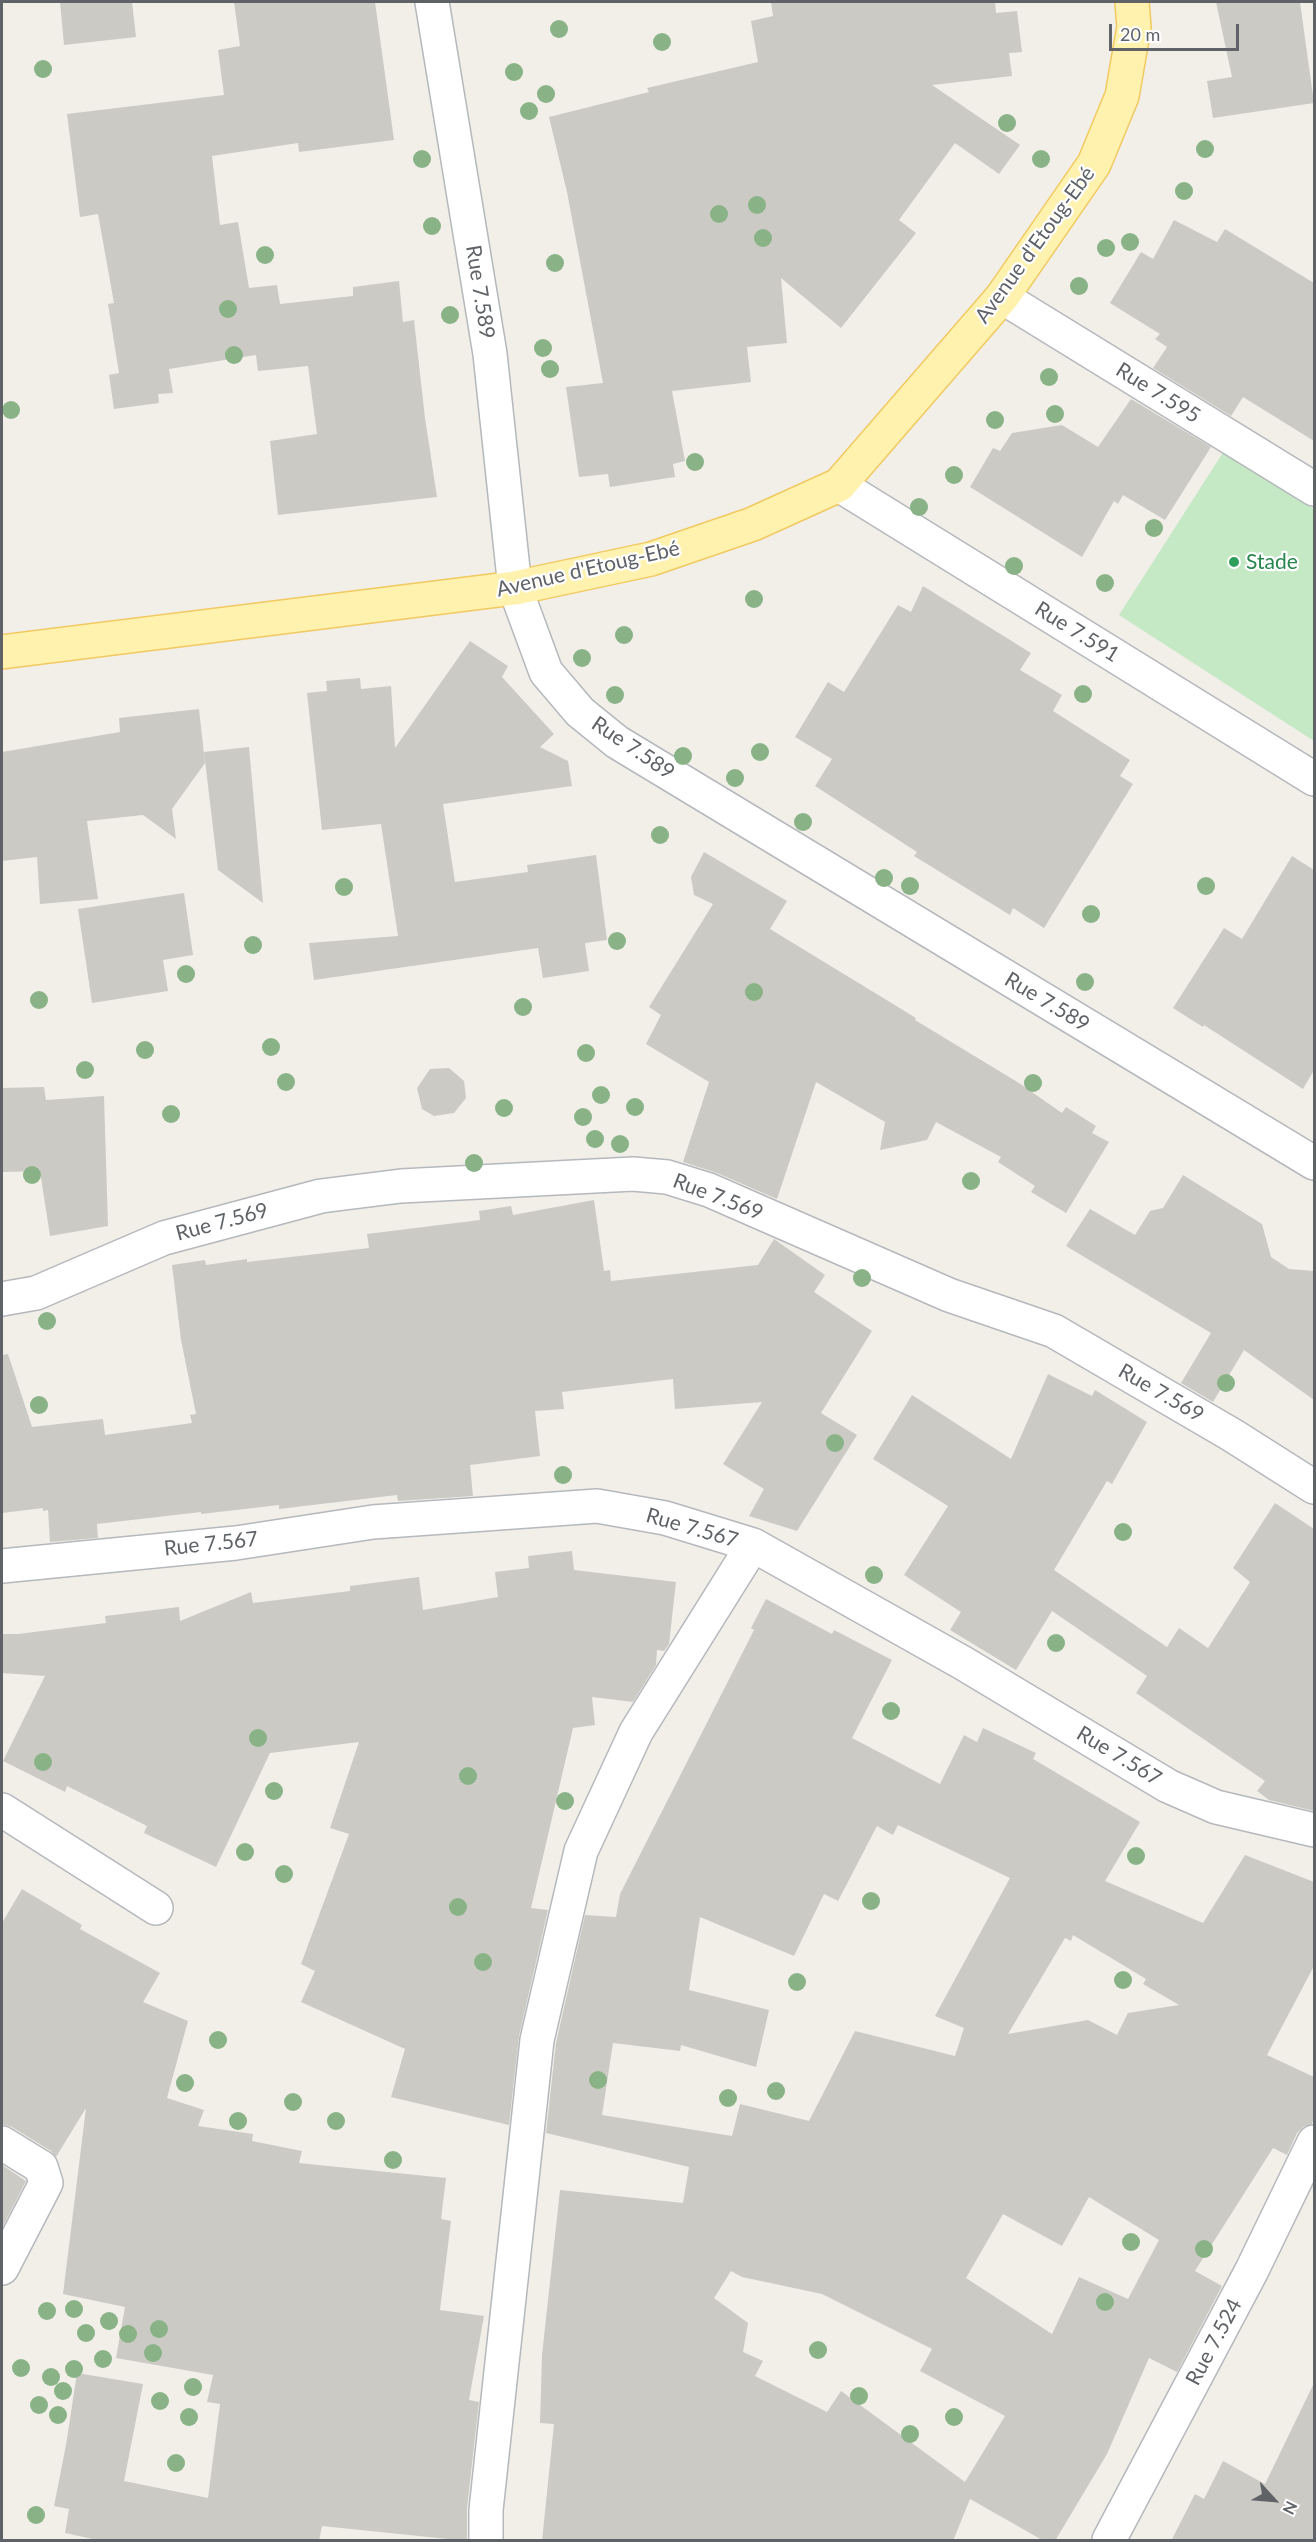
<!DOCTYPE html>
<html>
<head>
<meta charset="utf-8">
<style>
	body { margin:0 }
	#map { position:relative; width:1316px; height:2542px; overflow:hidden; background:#f1efe8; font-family:Lato,sans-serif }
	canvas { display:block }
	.frame { position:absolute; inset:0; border:3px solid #5f6368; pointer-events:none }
	.north { position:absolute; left:1244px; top:2470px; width:60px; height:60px; -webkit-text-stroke:4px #fff; paint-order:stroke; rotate:116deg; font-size:16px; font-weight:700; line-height:24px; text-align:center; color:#5f6368 }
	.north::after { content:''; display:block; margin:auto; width:21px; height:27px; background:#5f6368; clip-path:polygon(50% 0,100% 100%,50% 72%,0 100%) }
	.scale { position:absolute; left:1109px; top:24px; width:130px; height:27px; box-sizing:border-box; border:3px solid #5f6368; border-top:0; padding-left:8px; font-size:18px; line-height:21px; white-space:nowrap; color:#5f6368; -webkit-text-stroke:4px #fff; paint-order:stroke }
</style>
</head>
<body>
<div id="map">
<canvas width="1316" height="2542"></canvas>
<div class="frame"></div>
<div class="north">N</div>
<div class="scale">20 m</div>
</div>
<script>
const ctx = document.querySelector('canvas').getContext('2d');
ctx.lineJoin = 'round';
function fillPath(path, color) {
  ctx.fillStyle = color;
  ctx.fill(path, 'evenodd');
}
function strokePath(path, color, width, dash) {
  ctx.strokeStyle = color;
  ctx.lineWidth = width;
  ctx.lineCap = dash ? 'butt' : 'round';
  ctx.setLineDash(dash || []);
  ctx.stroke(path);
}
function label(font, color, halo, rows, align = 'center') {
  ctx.font = font + ' Lato,sans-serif';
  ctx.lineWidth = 4.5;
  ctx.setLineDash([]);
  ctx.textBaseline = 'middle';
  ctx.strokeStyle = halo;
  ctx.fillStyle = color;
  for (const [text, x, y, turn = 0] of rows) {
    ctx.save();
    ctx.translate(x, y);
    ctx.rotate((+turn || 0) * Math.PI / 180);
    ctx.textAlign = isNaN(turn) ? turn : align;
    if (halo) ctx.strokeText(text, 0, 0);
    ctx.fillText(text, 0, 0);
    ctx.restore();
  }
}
const green = new Path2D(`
	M1224 451 1314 509V741L1119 615Z`);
const building = new Path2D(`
	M60 2H132L136 37 64 45Z
	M234 2H375L394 140 299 152 298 143 212 156 220 225 238 222 249 288 277 285 280 304 353 296V287L399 281 403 322 414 320 425 418 437 497 278 515 270 441 317 434 308 366 258 371 256 355 169 369 173 393 158 394 159 403 114 409 109 375 119 373 108 304 114 303 98 214 80 217 67 114 224 95 218 50 240 46Z
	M771 2H995L996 13 1017 11 1022 52 1009 53 1012 76 932 85 1020 145 999 174 955 143 899 220 916 233 841 328 781 278 787 343 747 347 751 382 672 391 685 461 673 464 675 477 610 487 608 474 579 477 566 387 603 383 567 192 549 117 649 92 647 88 758 62 751 21 773 16Z
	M1216 2H1300L1314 103 1213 118 1207 81 1232 77Z
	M1174 220 1217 242 1225 229 1314 283V441L1243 397 1231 416 1153 368 1167 347 1155 339 1160 334 1110 303 1141 252 1153 259Z
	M1131 399 1211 447 1165 520 1123 495 1118 504 1114 501 1082 557 970 487 993 448 1000 451 1012 433 1062 425 1098 447Z
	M923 586 1031 653 1020 670 1062 695 1053 711 1130 760 1120 776 1133 784 1044 928 1013 908 1010 915 914 856 917 852 815 786 832 759 795 737 828 682 844 692 898 605 911 612Z
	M470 641 508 666 502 677 554 734 540 747 568 761 572 786 443 804 455 882 528 872 527 865 596 855 607 940 585 943 589 971 543 978 538 948 314 980 309 943 398 936 381 824 322 830 307 693 327 691 326 681 360 678 361 689 391 686 395 748Z
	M199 709 205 763 172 809 176 839 143 815 87 821 98 899 40 904 37 857 2 861V752L120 732 119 718Z
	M249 747 263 903 218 870 204 752Z
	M704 852 787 901 770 929 916 1018 915 1020 1019 1083 1062 1113 1066 1107 1096 1126 1092 1133 1109 1142 1066 1213 1031 1192 1035 1186 998 1162 1001 1157 936 1122 927 1140 880 1150 885 1122 816 1082 777 1199 717 1173 683 1162 709 1082 646 1044 661 1015 649 1007 713 904 694 895 691 877Z
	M1292 856 1314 870V1070L1303 1089 1204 1025 1203 1027 1173 1008 1224 928 1242 939Z
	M184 893 193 955 163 960 168 991 92 1003 78 909Z
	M449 1068 464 1081 466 1098 454 1113 434 1116 422 1109 417 1088 430 1069Z
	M44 1087 46 1100 104 1096 108 1226 50 1236 40 1171 2 1172V1088Z
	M1183 1175 1262 1224 1271 1257 1289 1269 1314 1271V1400L1244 1350 1213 1402 1181 1383 1211 1333 1066 1246 1090 1209 1135 1235 1150 1211 1163 1208Z
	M594 1200 604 1271 610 1270 611 1281 758 1265 774 1239 825 1275 814 1292 872 1331 821 1413 857 1435 797 1531 749 1516 764 1489 723 1464 762 1402 675 1409 673 1379 562 1392 564 1409 535 1411 540 1456 470 1465 473 1496 398 1501 397 1495 279 1509V1505L201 1514V1512L97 1524 98 1538 50 1542 48 1510 43 1511V1508L2 1513V1355L8 1354 32 1427 103 1419 105 1435 192 1423 190 1415 196 1414 181 1340 172 1265 205 1260 206 1265 247 1259V1262L369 1248 367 1234 480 1220 479 1211 511 1206 513 1215Z
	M1048 1374 1092 1396 1095 1390 1147 1422 1112 1484 1107 1481 1054 1570 1167 1647 1179 1628 1208 1648 1250 1582 1233 1568 1275 1503 1314 1529V1811L1269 1800 1257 1791 1265 1781 1136 1693 1147 1676 1052 1611 1016 1670 950 1630 961 1612 904 1575 948 1506 873 1459 912 1395 1011 1459Z
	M572 1551 574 1570 676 1582 669 1644 664 1651 657 1650 656 1665 633 1702 592 1697 595 1725 573 1728 531 1908 548 1910 519 2036 509 2125 391 2097 405 2049 301 2002 315 1971 301 1964 349 1834 330 1828 359 1742 270 1753 216 1867 144 1833 147 1826 67 1786 65 1792 3 1761 45 1676 2 1673V1634H18L106 1623 105 1616 179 1607 180 1621 251 1592 253 1603 350 1591V1586L419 1577 423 1610 498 1597 495 1572 529 1568 528 1556Z
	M766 1599 832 1634 834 1630 892 1660 852 1738 940 1784 964 1735 977 1742 983 1728 1036 1753 1033 1759 1140 1822 1105 1881 1203 1923 1245 1855 1314 1882V1966L1267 2055 1314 2077V2117L1312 2124 1303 2127 1297 2133 1287 2155 1273 2148 1195 2271 1222 2286 1177 2372 1149 2358 1107 2454 1055 2541H1044L970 2499 953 2541H542L554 2424 540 2423 542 2355 560 2190 683 2203 689 2167 546 2133 556 2043 585 1915 616 1917 620 1894 754 1630 751 1628ZM898 1825 1010 1878 935 2016 964 2028 955 2056 855 2031 809 2121 740 2104 732 2136 602 2115 613 2043 680 2051 681 2045 756 2067 769 2010 689 1990 700 1917 794 1956 824 1894 838 1901 877 1826 893 1835ZM1073 1935 1146 1979 1143 1984 1179 2005 1128 2013 1117 2035 1088 2020 1008 2034 1065 1938 1071 1941ZM1089 2197 1159 2240 1128 2299 1079 2277 1052 2334 966 2278 1003 2214 1062 2246ZM731 2271 742 2277 822 2294 932 2349 920 2371 1005 2416 965 2482 841 2391 827 2412 755 2376 763 2361 743 2352 748 2323 714 2298Z
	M22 1889 82 1925 80 1929 160 1973 143 2002 188 2021 167 2098 204 2110 198 2126 253 2134 252 2141 302 2151 299 2163 446 2178 441 2219 451 2221 440 2310 484 2316 469 2400 479 2402 467 2508V2541L322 2526 319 2541H102L65 2533 69 2509 54 2506 66 2445 77 2373 143 2384 124 2481 208 2498 220 2404 207 2402 213 2375 116 2358 125 2307 63 2294 86 2108 56 2157 51 2151 12 2127 2 2124V1923Z
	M2 2165 26 2181 2 2228Z
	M1314 2383V2541H1171L1195 2494 1204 2499 1223 2461 1265 2484Z`);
const minor = new Path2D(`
	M432 2 490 354 515 588 546 672 580 712 617 742 1314 1163
	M1002 297 1314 489
	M839 485 1314 779
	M2 1299 36 1293 164 1238 321 1196 401 1186 633 1174 667 1177 709 1190 949 1295 1054 1331 1232 1435 1314 1487
	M2 1566 236 1543 373 1522 597 1506 665 1518 753 1545 963 1663 1168 1786 1216 1807 1314 1830
	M2 1810 156 1908
	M2 2143 41 2167 46 2183 2 2268
	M486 2540V2510L537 2040 581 1851 636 1732 753 1545
	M1109 2540 1252 2270 1314 2142`);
const primary = new Path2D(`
	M2 652 515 588 651 559 753 524 839 485 1002 297 1094 164 1122 96 1134 27 1132 2`);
const trees = [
	[559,29],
	[662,42],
	[43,69],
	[514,72],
	[546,94],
	[529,111],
	[1007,123],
	[1205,149],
	[422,159],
	[1041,159],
	[1184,191],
	[757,205],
	[719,214],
	[432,226],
	[763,238],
	[1130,242],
	[1106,248],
	[265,255],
	[555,263],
	[1079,286],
	[228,309],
	[450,315],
	[543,348],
	[234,355],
	[550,369],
	[1049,377],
	[11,410],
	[1055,414],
	[995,420],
	[695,462],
	[954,475],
	[919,507],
	[1154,528],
	[1014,566],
	[1105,583],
	[754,599],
	[624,635],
	[582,658],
	[1083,694],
	[615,695],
	[760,752],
	[683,756],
	[735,778],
	[803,822],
	[660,835],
	[884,878],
	[910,886],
	[1206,886],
	[344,887],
	[1091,914],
	[617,941],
	[253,945],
	[186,974],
	[1085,982],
	[754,992],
	[39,1000],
	[523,1007],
	[271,1047],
	[145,1050],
	[586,1053],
	[85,1070],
	[286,1082],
	[1033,1083],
	[601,1095],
	[635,1107],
	[504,1108],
	[171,1114],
	[583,1117],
	[595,1139],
	[620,1144],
	[474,1163],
	[32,1175],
	[971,1181],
	[862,1278],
	[47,1321],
	[1226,1383],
	[39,1405],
	[835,1443],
	[563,1475],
	[1123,1532],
	[874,1575],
	[1056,1643],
	[891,1711],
	[258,1738],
	[43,1762],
	[468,1776],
	[274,1791],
	[565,1801],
	[245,1852],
	[1136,1856],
	[284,1874],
	[871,1901],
	[458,1907],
	[483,1962],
	[1123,1980],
	[797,1982],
	[218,2040],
	[598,2080],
	[185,2083],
	[776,2091],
	[728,2098],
	[293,2102],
	[238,2121],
	[336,2121],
	[393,2160],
	[1131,2242],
	[1204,2249],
	[1105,2302],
	[74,2309],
	[47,2311],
	[109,2321],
	[159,2329],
	[86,2333],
	[128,2334],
	[818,2350],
	[153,2353],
	[103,2359],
	[21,2368],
	[74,2369],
	[51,2377],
	[193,2387],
	[63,2391],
	[859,2396],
	[160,2401],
	[39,2405],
	[58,2415],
	[189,2417],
	[954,2417],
	[910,2434],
	[176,2463],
	[36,2515]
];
const markers = [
	[1234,562,6,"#2e9e5b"]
];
const streetNames = [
	["Avenue d'Etoug-Ebé",1035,245,-54],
	["Rue 7.589",480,292,81],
	["Rue 7.595",1158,393,32],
	["Avenue d'Etoug-Ebé",588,569,-13],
	["Rue 7.591",1077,632,32],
	["Rue 7.589",633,748,34],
	["Rue 7.589",1047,1002,31],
	["Rue 7.569",718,1197,21],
	["Rue 7.569",222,1222,-15],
	["Rue 7.569",1161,1393,30],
	["Rue 7.567",692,1528,16],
	["Rue 7.567",211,1544,-6],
	["Rue 7.567",1119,1756,31],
	["Rue 7.524",1214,2342,-62]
];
const leisureNames = [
	["Stade",1246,562]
];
fillPath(green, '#c5e8c5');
fillPath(building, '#cccac5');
strokePath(minor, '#b5b8bc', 36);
strokePath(primary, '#f2c960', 36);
strokePath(minor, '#fff', 33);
strokePath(primary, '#fff2af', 33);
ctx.fillStyle = '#89b387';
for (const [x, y] of trees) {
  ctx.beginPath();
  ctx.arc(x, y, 9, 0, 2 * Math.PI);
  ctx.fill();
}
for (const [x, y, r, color] of markers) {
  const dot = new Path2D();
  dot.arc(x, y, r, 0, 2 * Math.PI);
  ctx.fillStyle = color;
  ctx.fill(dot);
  strokePath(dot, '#fff', 2);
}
label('21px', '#5f6368', '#fff', streetNames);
label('21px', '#27864d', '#fff', leisureNames, 'left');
</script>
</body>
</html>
